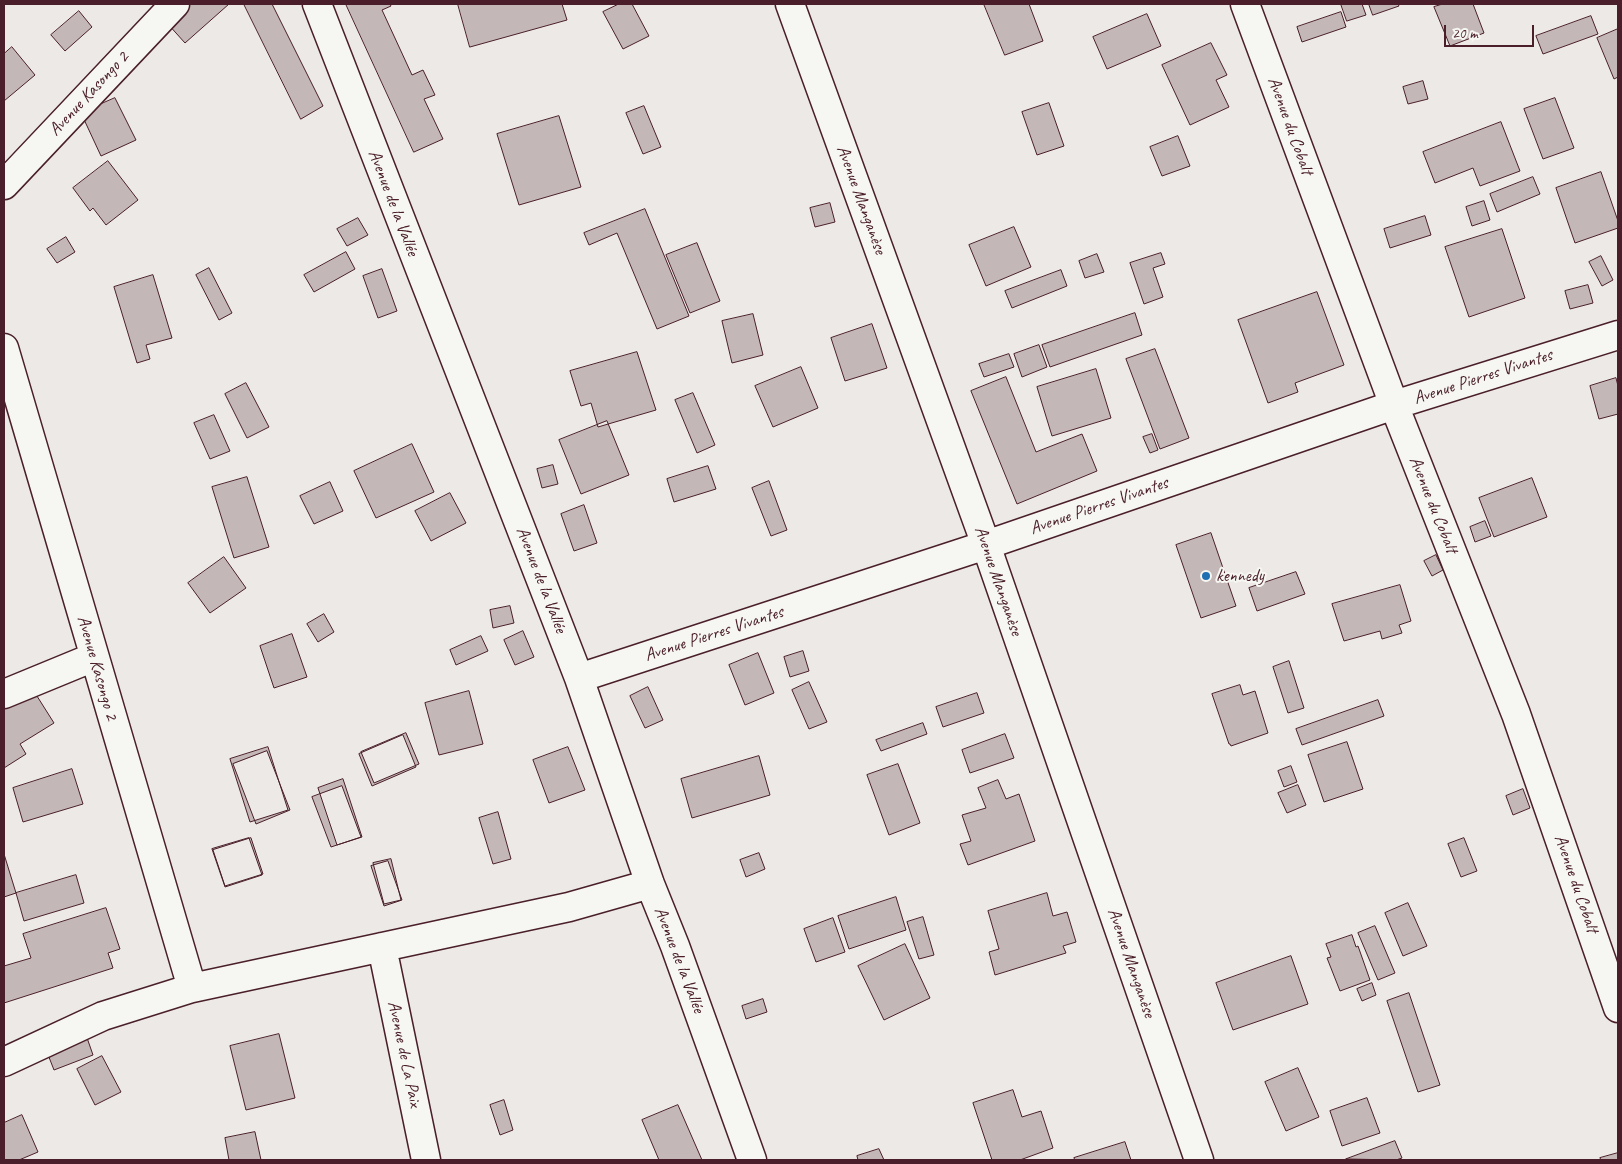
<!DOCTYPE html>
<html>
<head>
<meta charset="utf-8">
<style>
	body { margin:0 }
	#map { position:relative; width:1622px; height:1164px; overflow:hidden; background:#ece9e6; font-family:Caveat,sans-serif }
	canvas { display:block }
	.frame { position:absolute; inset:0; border:5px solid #4a1f2b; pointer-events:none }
	.scale { position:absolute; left:1444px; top:25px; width:90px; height:22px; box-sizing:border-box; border:2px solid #4a1f2b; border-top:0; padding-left:6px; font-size:15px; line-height:18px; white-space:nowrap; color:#4a1f2b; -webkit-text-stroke:4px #f6f6f2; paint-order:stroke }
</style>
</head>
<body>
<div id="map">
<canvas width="1622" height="1164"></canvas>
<div class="frame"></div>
<div class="scale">20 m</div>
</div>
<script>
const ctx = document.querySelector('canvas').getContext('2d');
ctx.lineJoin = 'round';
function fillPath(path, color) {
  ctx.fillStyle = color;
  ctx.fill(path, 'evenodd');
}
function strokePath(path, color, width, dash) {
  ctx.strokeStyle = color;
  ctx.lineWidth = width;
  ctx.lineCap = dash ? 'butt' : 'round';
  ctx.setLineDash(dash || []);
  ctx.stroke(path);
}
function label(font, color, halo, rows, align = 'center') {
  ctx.font = font + ' Caveat,sans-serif';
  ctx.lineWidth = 4;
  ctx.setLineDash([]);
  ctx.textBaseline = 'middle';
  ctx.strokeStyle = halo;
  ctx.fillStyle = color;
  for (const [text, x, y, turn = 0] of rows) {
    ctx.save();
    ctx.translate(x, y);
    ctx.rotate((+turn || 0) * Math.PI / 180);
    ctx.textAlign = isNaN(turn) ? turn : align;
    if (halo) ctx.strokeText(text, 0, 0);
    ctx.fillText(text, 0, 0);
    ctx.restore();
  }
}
const building = new Path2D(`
	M189 4H229L185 43 167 23Z
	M244 4H272L323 106 301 119Z
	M346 4H390L391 6 382 10 412 75 423 70 435 95 424 99 443 139 414 152Z
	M458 4H562L567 20 470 47Z
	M619 4H632L649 36 623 49 603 12Z
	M984 4H1029L1043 41 1005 55Z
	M1341 4H1362L1366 15 1347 21Z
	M1369 4H1398L1399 6 1373 15Z
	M1443 4H1473L1484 33 1450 46 1434 7Z
	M79 11 92 27 65 51 51 35Z
	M1341 12 1346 27 1302 42 1297 27Z
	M1147 14 1161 46 1107 69 1093 37Z
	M1591 16 1598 34 1543 54 1536 36Z
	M1618 29V77L1614 79 1597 38Z
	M1211 43 1227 75 1216 80 1229 107 1190 125 1162 65Z
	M12 47 35 75 4 101V54Z
	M1423 81 1428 99 1408 104 1403 87Z
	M115 98 136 140 101 156 81 113Z
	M1555 98 1574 148 1543 159 1524 109Z
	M1049 103 1064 146 1037 155 1022 112Z
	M644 106 661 147 643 154 626 113Z
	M559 116 581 187 519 205 497 134Z
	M1501 122 1520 171 1480 186 1473 168 1435 183 1423 152Z
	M1178 136 1190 166 1162 176 1150 147Z
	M108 161 138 200 106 225 93 208 90 211 73 188Z
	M1601 172 1618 221V228L1575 243 1556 188Z
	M1533 177 1540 194 1497 212 1490 194Z
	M1484 201 1490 220 1472 226 1466 207Z
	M830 203 835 222 815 227 810 208Z
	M645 209 689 316 657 329 617 233 589 245 584 233Z
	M1425 216 1431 235 1390 248 1384 229Z
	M358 218 368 235 347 246 337 229Z
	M1014 227 1031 267 986 286 969 245Z
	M1502 229 1525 298 1469 317 1445 247Z
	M66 237 75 252 57 263 47 249Z
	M697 243 720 301 690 313 666 255Z
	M346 252 355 269 314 292 304 275Z
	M1161 253 1165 264 1153 268 1163 297 1144 304 1130 263Z
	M1097 254 1104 272 1085 278 1079 261Z
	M1601 256 1613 280 1602 286 1589 262Z
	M209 268 232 313 219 320 196 275Z
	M382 269 397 311 378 318 363 276Z
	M1061 270 1067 286 1012 308 1005 291Z
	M153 275 172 338 146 345 150 359 137 363 114 287Z
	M1588 285 1593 303 1570 309 1565 291Z
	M1317 292 1344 365 1295 383 1298 392 1268 403 1238 320Z
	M1135 313 1142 335 1050 367 1042 345Z
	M753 314 763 355 732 363 722 321Z
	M872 324 887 368 845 381 831 338Z
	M1039 345 1047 367 1022 377 1014 354Z
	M1155 349 1189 438 1160 449 1126 359Z
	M637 352 656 410 598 427 591 403 581 406 570 371Z
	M1009 354 1014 367 984 377 979 364Z
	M801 367 818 408 773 427 755 386Z
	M1096 369 1111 418 1052 436 1037 387Z
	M1006 377 1036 452 1082 434 1097 471 1017 504 971 391Z
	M1616 378 1618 386V414L1599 419 1590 386Z
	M246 383 269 427 247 438 225 394Z
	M693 393 715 445 697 453 675 400Z
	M214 415 230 451 210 459 194 423Z
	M607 421 629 475 581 494 559 440Z
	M1152 434 1158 450 1150 453 1143 437Z
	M412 444 434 492 376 518 354 471Z
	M553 465 558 484 542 488 537 469Z
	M708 466 716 489 674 502 667 479Z
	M247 477 269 547 234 558 212 487Z
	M1532 478 1547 517 1494 537 1479 498Z
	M769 481 787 530 771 536 752 488Z
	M330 482 343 511 314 524 300 496Z
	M450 493 466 523 431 541 415 511Z
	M584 505 597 543 574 551 561 514Z
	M1485 521 1491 536 1475 542 1470 527Z
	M1211 533 1236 606 1201 618 1176 545Z
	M1436 555 1443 570 1432 576 1424 561Z
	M224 557 246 588 210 613 188 583Z
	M1296 572 1305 594 1257 611 1249 588Z
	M1400 585 1411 621 1399 625 1402 633 1382 639 1380 631 1344 641 1332 604Z
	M510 606 514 623 493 628 490 610Z
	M324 614 334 632 318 642 307 624Z
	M523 631 534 657 515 665 504 640Z
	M292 634 307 677 274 688 260 646Z
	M481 636 488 651 456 665 450 650Z
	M803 651 809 671 790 677 784 657Z
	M758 653 774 693 745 705 729 665Z
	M1289 661 1304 708 1288 713 1273 667Z
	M809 682 827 722 809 729 792 690Z
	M30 685 54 723 20 744 26 754 4 768V702Z
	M1240 685 1243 695 1255 691 1268 733 1231 746 1230 744H1229L1212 694Z
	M648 687 663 720 645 728 630 696Z
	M469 691 483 744 439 755 425 703Z
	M977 693 984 713 943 727 936 707Z
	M1378 700 1384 716 1302 745 1296 729Z
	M923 723 927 734 881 751 876 740Z
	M406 733 419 764 374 783 361 752Z
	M1005 734 1014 758 970 773 962 750Z
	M403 735 416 767 372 786 359 754Z
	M1347 742 1363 789 1324 802 1308 755Z
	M268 747 288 810 250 822 230 759Z
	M568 747 585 790 549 803 533 760Z
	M267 751 290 810 256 824 233 764Z
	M759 756 770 795 692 818 681 779Z
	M898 764 920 823 889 835 867 775Z
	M1291 766 1297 782 1284 787 1278 771Z
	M72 769 83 804 23 822 13 788Z
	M343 779 362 837 337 845 318 788Z
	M998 780 1006 799 1019 794 1035 841 968 865 960 844 971 841 962 815 986 808 978 788Z
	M1298 785 1306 805 1287 813 1278 793Z
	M342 786 361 837 331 847 312 797Z
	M1523 789 1530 808 1513 815 1506 796Z
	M498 812 511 859 493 864 479 818Z
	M249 838 262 875 225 887 212 849Z
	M251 838 263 874 225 886 213 850Z
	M1464 838 1477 871 1461 877 1448 844Z
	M759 853 765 869 746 877 740 860Z
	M4 854 16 893 4 897Z
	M391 859 401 900 384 904 373 863Z
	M388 861 402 900 384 906 371 866Z
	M76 875 84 903 24 921 16 893Z
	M1047 893 1053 916 1067 912 1076 942 1063 946 1066 953 995 975 989 952 999 949 988 911Z
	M896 897 906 930 849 949 838 916Z
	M1408 903 1427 946 1403 956 1385 913Z
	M106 908 120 949 108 953 113 968 4 1003V966L31 958 23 934Z
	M923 917 934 955 919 959 907 922Z
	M833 918 845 952 816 962 804 929Z
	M1375 926 1395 973 1378 980 1358 933Z
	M1352 935 1356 947 1358 946 1370 980 1340 991 1327 958 1331 957 1326 944Z
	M905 944 930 998 884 1020 858 966Z
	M1291 956 1308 1004 1233 1030 1216 983Z
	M1372 983 1376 995 1362 1001 1357 989Z
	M1409 993 1440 1085 1418 1092 1387 1001Z
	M763 999 767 1012 746 1019 742 1006Z
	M85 1032 93 1055 54 1070 45 1047Z
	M279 1034 295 1098 246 1110 230 1046Z
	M102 1056 121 1092 95 1105 77 1069Z
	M1298 1068 1319 1117 1286 1131 1265 1082Z
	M1013 1090 1022 1117 1041 1111 1053 1148 1020 1160H992L973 1103Z
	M1367 1098 1380 1133 1342 1146 1330 1111Z
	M504 1100 513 1130 500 1135 490 1105Z
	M678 1105 702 1160H659L642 1120Z
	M22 1115 38 1152 19 1160H4V1123Z
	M255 1132 261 1160H229L225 1138Z
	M1395 1141 1402 1158 1396 1160 1346 1159Z
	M1125 1142 1131 1160H1075L1074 1158Z
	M879 1149 884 1160H858L857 1156Z
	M1618 1153V1160H1601L1600 1158Z`);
const minor = new Path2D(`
	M317 4 579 678 650 884 675 946 752 1160
	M790 4 986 545 1199 1160
	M1245 4 1394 405 1516 714 1618 1008
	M4 185 175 4
	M4 348 192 988
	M579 678 986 545 1394 405 1618 335
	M4 694 94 657
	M382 947 426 1160
	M4 1062 103 1016 192 988 569 907 650 884`);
const markers = [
	[1206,576,5,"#1f6fb2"]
];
const streetNames = [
	["Avenue Kasongo 2",89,94,-47],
	["Avenue du Cobalt",1290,126,70],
	["Avenue Manganèse",861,200,70],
	["Avenue de la Vallée",393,203,69],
	["Avenue Pierres Vivantes",1483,377,-18],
	["Avenue du Cobalt",1433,505,68],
	["Avenue Pierres Vivantes",1099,506,-19],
	["Avenue de la Vallée",541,580,69],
	["Avenue Manganèse",998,581,71],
	["Avenue Pierres Vivantes",714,634,-18],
	["Avenue Kasongo 2",97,668,74],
	["Avenue du Cobalt",1576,884,71],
	["Avenue de la Vallée",679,960,69],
	["Avenue Manganèse",1131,963,71],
	["Avenue de La Paix",404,1054,78]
];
const poiNames = [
	["kennedy",1216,576]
];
fillPath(building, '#c4b7b7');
strokePath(building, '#4a1f2b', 1);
strokePath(minor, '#4a1f2b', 31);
strokePath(minor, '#f6f6f2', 28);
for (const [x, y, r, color] of markers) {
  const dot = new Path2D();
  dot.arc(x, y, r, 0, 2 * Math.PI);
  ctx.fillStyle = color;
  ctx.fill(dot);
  strokePath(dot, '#f6f6f2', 2);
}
label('18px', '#4a1f2b', '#f6f6f2', streetNames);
label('18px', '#4a1f2b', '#f6f6f2', poiNames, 'left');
</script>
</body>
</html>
